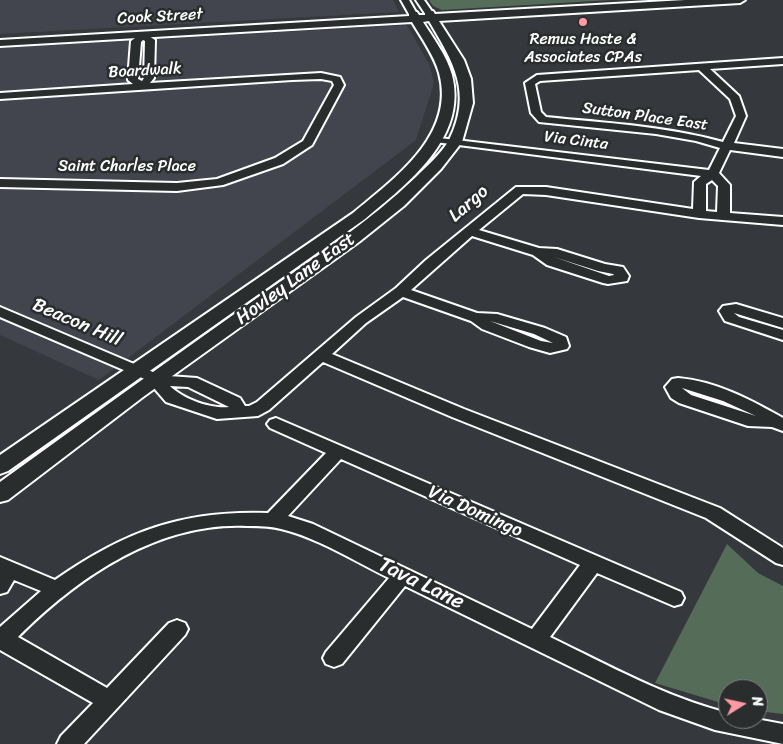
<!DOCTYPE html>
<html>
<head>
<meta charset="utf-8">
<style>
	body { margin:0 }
	#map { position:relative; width:783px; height:744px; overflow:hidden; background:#35383c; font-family:Sriracha,sans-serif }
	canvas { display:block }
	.north { position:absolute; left:718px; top:679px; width:50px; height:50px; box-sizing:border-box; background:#2a2d2e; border:1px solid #7f8182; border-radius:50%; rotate:80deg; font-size:14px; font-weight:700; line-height:20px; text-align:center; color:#fff }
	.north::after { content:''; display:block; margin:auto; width:18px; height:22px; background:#ff9aa2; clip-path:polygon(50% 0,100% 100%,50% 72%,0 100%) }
</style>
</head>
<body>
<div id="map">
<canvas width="783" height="744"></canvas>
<div class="north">N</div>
</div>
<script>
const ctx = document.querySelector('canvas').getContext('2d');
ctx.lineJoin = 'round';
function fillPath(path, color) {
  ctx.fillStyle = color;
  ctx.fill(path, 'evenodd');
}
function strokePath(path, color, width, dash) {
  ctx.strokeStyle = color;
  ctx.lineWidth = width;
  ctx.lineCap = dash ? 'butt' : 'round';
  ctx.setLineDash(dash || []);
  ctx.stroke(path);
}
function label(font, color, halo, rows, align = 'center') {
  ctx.font = font + ' Sriracha,sans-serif';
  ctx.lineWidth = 5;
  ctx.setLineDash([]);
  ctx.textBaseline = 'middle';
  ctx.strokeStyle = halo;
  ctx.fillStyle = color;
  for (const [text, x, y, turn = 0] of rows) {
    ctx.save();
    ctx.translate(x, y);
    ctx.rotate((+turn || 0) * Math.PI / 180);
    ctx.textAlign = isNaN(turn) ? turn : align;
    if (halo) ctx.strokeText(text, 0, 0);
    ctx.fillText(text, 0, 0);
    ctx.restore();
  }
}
const built = new Path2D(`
	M0 0H393L399 12 0 34Z
	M407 25 430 66 434 83 416 140 99 380 0 335V48Z`);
const green = new Path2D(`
	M429 0H611L442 10 433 6Z
	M727 544 758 573 783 586V714L758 711V689H728V705L655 683Z`);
const minor = new Path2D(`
	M401 0H409L417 14 416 16H410Z
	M416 0H424L433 13 432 15H426Z
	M143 32 155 40 154 78 150 83 321 73 340 77 344 85 312 145 283 164 223 185 177 191 0 187V179L177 183 217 179 275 158 303 141 334 85 332 81 321 79 292 80 0 99V93L133 84 128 80 131 41ZM143 40 145 41 144 78 142 81 138 79 141 42Z
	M783 58V64L710 69 739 96 746 116 734 143 783 149V157L730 150 719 173 730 185V213L783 217V225L699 218 546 195 523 194 479 230 539 248 557 249 605 264 623 267 629 276 627 281 608 284 603 283 547 265 533 255 472 236 411 290 477 313 497 314 545 328 566 337 569 346 567 349 550 353 529 347 482 329 471 321 403 297 366 323 332 354 464 409 720 508 783 548V565L776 563 706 518 452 417 323 362 269 410 258 416 217 419 166 402 147 380 0 317V307L153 372 155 375 197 378 240 398 245 406H249L257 402 356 317 396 288 426 260 516 187H546L693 209 694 182 701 176 435 142 431 141 429 139 431 137 709 170 720 148 696 141 656 134 539 122 531 113 525 83 537 75ZM699 70 730 99 736 116 723 142C665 126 606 123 546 117L541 112 535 84 540 81ZM712 180 718 186 717 212 706 211V184ZM554 257 598 271 613 274 614 275 609 276ZM490 321 534 334 553 343 541 341ZM170 386 188 387 229 407C210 409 183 399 170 386Z
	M736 304 783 318V328L734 313 739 317 783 330V340L725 321 719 311 723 306Z
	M678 378C716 381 751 400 783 418V431L772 427 748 426 679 403 671 398 665 387 672 379ZM682 388 723 401 756 416 691 395Z
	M276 418 681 592 684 598 681 604 674 606 597 573 550 637C608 665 665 697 728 713V719H756L783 724V744L715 730 659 710 405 586 342 664 334 667 326 664 323 658 326 652 389 578C356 562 316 537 281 529 270 526 259 526 247 526 158 522 78 577 18 637L107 688 169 623 177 620 185 623 188 629 185 635 84 744H57L61 736 93 703 0 650V627L41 591 14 580 7 592 0 594V557L55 580C125 531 183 510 268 513L326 453 270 428 267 424 270 420ZM341 459 580 565 532 629 313 524 288 516Z`);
const major = new Path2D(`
	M685 0H745L740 3 439 21 464 60 471 79 473 103 462 142 441 169 404 206 359 242 143 397 8 500 0 502V482C87 419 175 356 264 293 316 257 370 221 416 177 427 166 441 154 449 140 473 92 453 62 429 21L423 22C433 38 447 56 452 75 468 138 407 184 365 219L8 471 0 474V455L353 213C394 179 456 135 439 73 434 55 422 39 412 22L0 46V40L409 16V12H417L419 15H425V11H433L435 14Z`);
const markers = [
	[583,22,5,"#ff9aa2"]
];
const farStreetnames = [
	["Cook Street",160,17,-3],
	["Boardwalk",145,71,-3],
	["Sutton Place East",645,117,8],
	["Via Cinta",576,141,7],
	["Saint Charles Place",127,167]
];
const farPoinames = [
	["Remus Haste &",583,40],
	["Associates CPAs",583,58]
];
const streetNames = [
	["Largo",469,204,-41],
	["Hovley Lane East",296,279,-36],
	["Beacon Hill",77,323,23],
	["Via Domingo",475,512,24]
];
const nearStreetnames = [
	["Tava Lane",421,584,26]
];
fillPath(built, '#42454d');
fillPath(green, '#556c58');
strokePath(minor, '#fff', 4);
strokePath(major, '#fff', 4);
fillPath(minor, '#2a2d2e');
fillPath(major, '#2a2d2e');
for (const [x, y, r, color] of markers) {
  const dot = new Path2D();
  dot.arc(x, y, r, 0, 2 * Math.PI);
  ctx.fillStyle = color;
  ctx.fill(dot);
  strokePath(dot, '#2a2d2e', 2);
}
label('16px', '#fff', '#2a2d2e', farStreetnames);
label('16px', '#fff', '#2a2d2e', farPoinames);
label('19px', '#fff', '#2a2d2e', streetNames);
label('22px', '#fff', '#2a2d2e', nearStreetnames);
</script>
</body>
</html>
